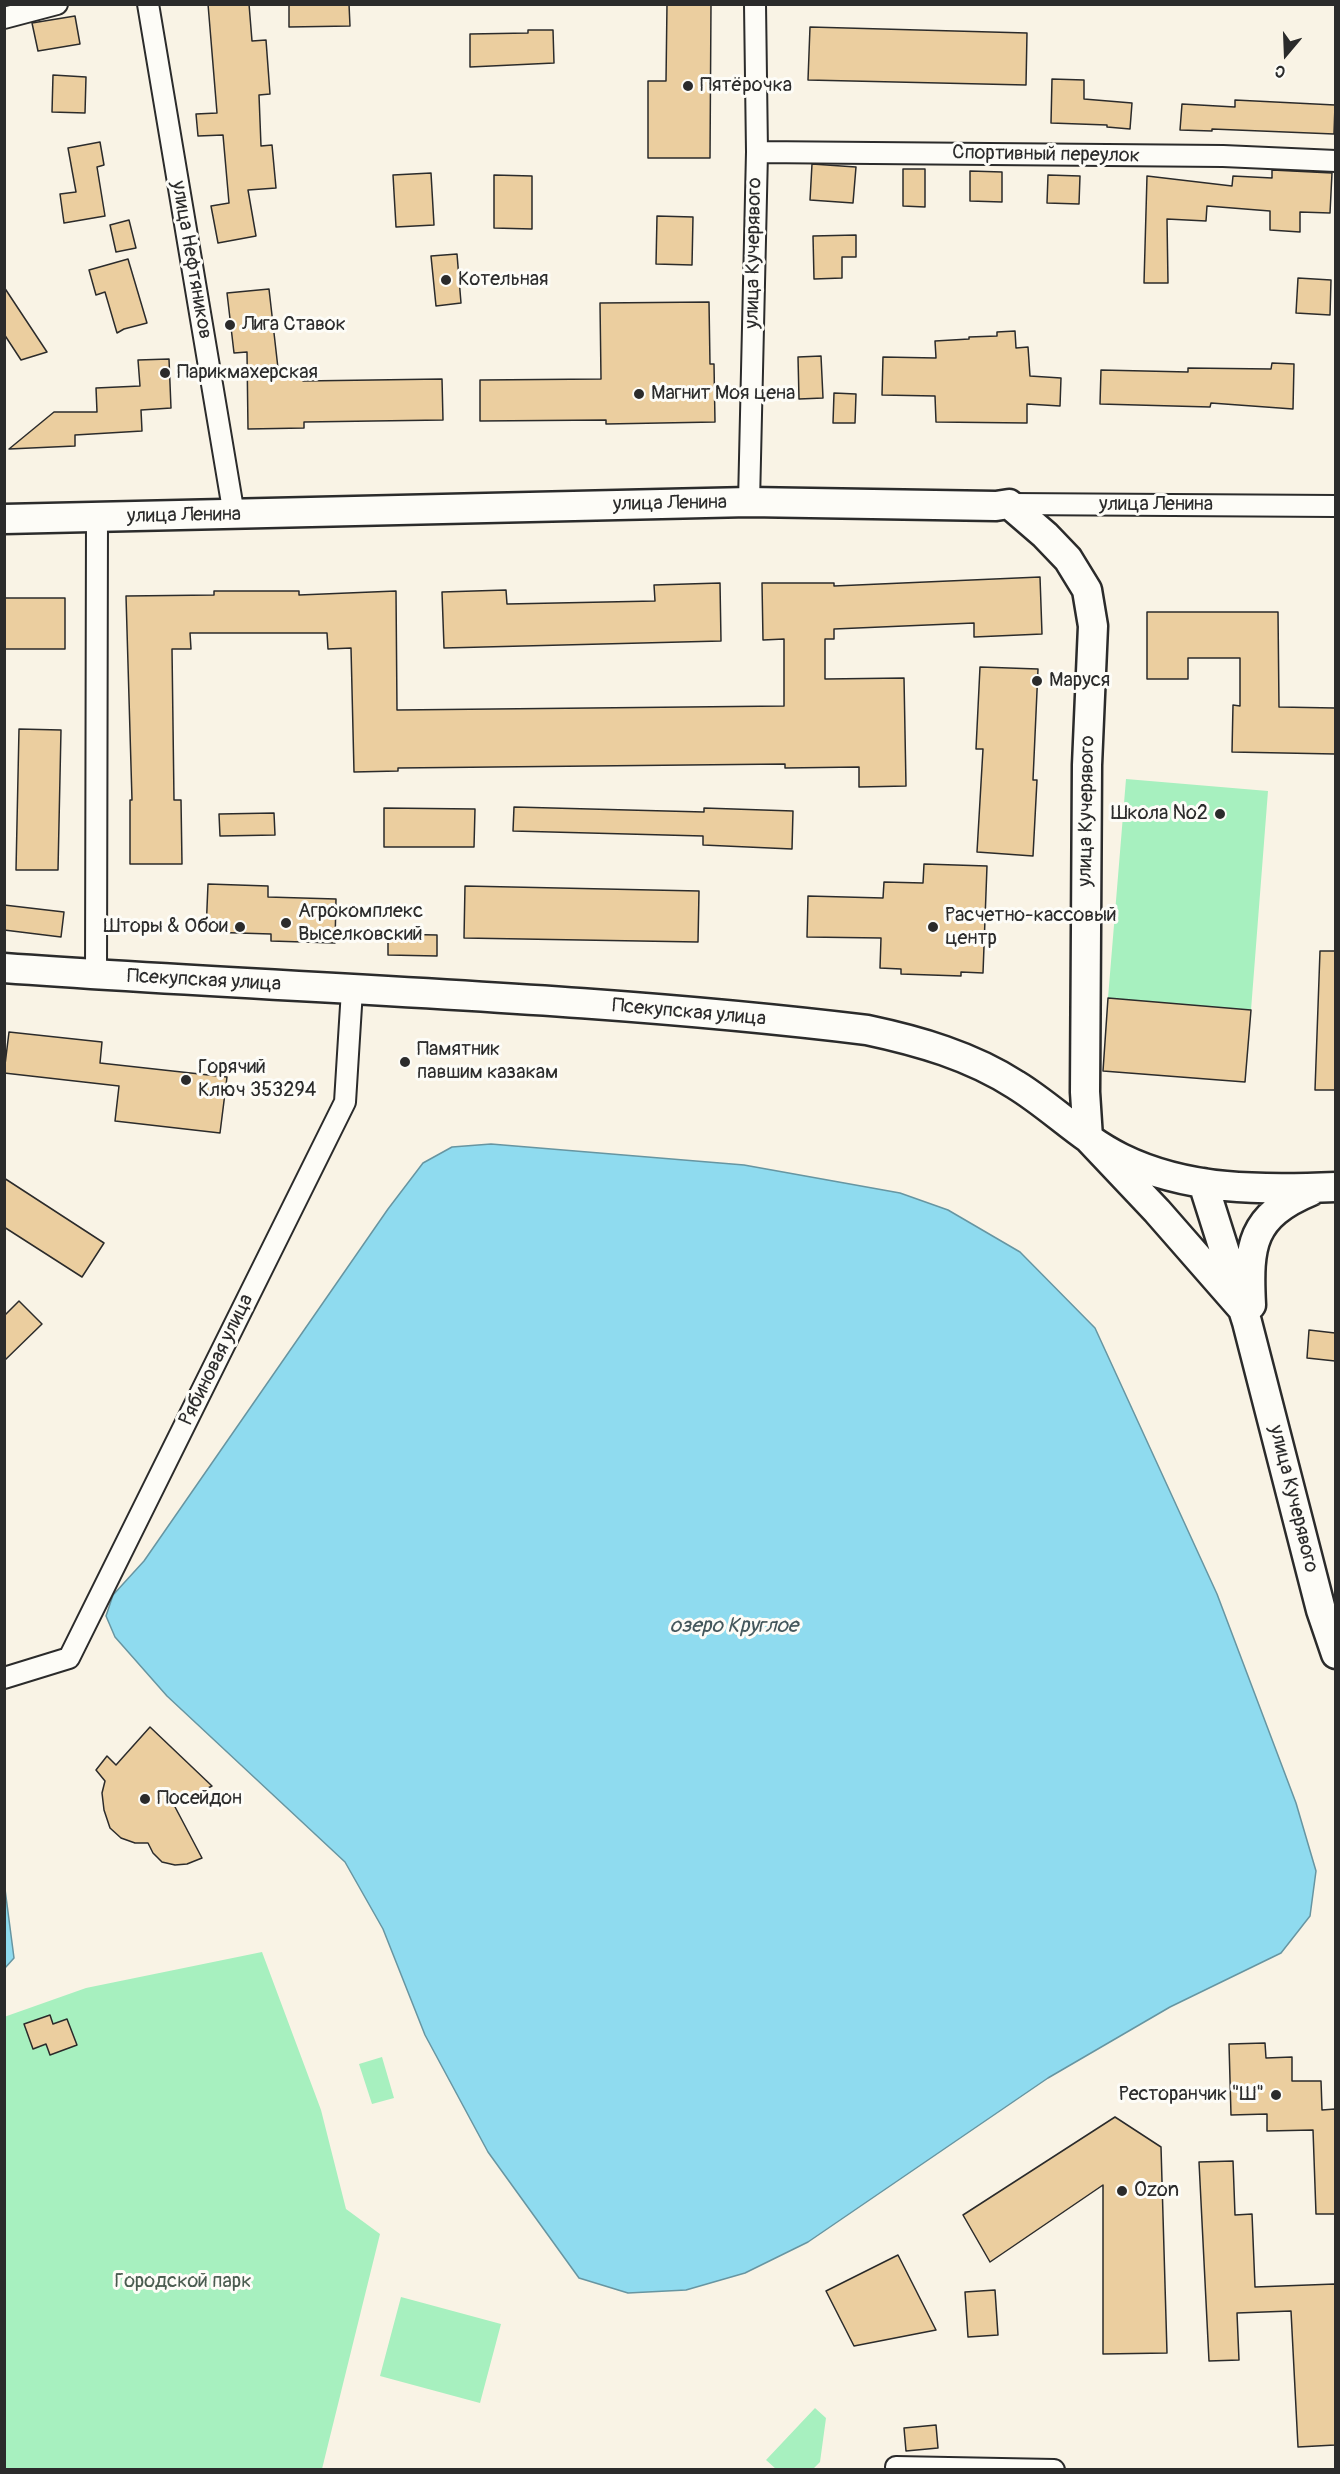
<!DOCTYPE html>
<html>
<head>
<meta charset="utf-8">
<style>
	body { margin:0 }
	#map { position:relative; width:1340px; height:2474px; overflow:hidden; background:#f9f3e5; font-family:Pangolin,sans-serif }
	canvas { display:block }
	.frame { position:absolute; inset:0; border:6px solid #2b2b2b; pointer-events:none }
	.north { position:absolute; left:1256px; top:24px; width:60px; height:60px; -webkit-text-stroke:4px #fdfcf7; paint-order:stroke; rotate:199deg; font-size:16px; font-weight:700; line-height:24px; text-align:center; color:#2b2b2b }
	.north::after { content:''; display:block; margin:auto; width:21px; height:27px; background:#2b2b2b; clip-path:polygon(50% 0,100% 100%,50% 72%,0 100%) }
</style>
</head>
<body>
<div id="map">
<canvas width="1340" height="2474"></canvas>
<div class="frame"></div>
<div class="north">С</div>
</div>
<script>
const ctx = document.querySelector('canvas').getContext('2d');
ctx.lineJoin = 'round';
function fillPath(path, color) {
  ctx.fillStyle = color;
  ctx.fill(path, 'evenodd');
}
function strokePath(path, color, width, dash) {
  ctx.strokeStyle = color;
  ctx.lineWidth = width;
  ctx.lineCap = dash ? 'butt' : 'round';
  ctx.setLineDash(dash || []);
  ctx.stroke(path);
}
function label(font, color, halo, rows, align = 'center') {
  ctx.font = font + ' Pangolin,sans-serif';
  ctx.lineWidth = 6;
  ctx.setLineDash([]);
  ctx.textBaseline = 'middle';
  ctx.strokeStyle = halo;
  ctx.fillStyle = color;
  for (const [text, x, y, turn = 0] of rows) {
    ctx.save();
    ctx.translate(x, y);
    ctx.rotate((+turn || 0) * Math.PI / 180);
    ctx.textAlign = isNaN(turn) ? turn : align;
    if (halo) ctx.strokeText(text, 0, 0);
    ctx.fillText(text, 0, 0);
    ctx.restore();
  }
}
const green = new Path2D(`
	M1126 779 1268 791 1251 1010 1108 998Z
	M262 1952 321 2110 346 2209 380 2234 322 2469H5L4 2017 86 1988Z
	M382 2057 394 2098 372 2104 359 2064Z
	M401 2297 501 2324 480 2403 380 2376Z
	M815 2408 826 2418 820 2462 813 2469H776L766 2460Z`);
const water = new Path2D(`
	M491 1144 744 1165 900 1193 948 1210 1020 1252 1095 1328 1217 1594 1296 1803 1316 1871 1310 1916 1281 1953 1170 2007 1048 2078 808 2242 745 2273 686 2290 628 2293 579 2278 488 2152 425 2035 383 1929 345 1862 167 1696 115 1637 106 1616 113 1595 144 1561 388 1209 423 1163 452 1147Z
	M5 1889 14 1958 5 1968H4Z`);
const building = new Path2D(`
	M208 4H249L252 41 266 40 270 94 259 95 261 146 272 145 276 188 248 190 256 236 218 243 211 206 229 203 223 135 198 136 196 114 217 113Z
	M289 4H349L350 26 289 27Z
	M667 4H711L710 158H648V81H666Z
	M75 16 80 44 38 51 32 23Z
	M810 27 1027 33 1026 85 808 80Z
	M528 30H553L554 63 470 67V34L528 33Z
	M53 75 86 77 85 113 52 112Z
	M1052 79 1084 80V99L1132 103 1130 129 1107 127V125L1051 123Z
	M1235 100 1335 105 1334 134 1212 129V131L1180 130 1182 104 1235 107Z
	M100 142 104 165 97 167 105 216 64 223 60 194 76 192 68 148Z
	M812 164 856 167 853 203 810 200Z
	M903 169H925V207L903 206Z
	M1272 170 1332 173 1330 213 1300 212V232L1270 230V211L1207 206 1206 221 1167 219 1168 283H1144L1147 176 1232 186 1233 176 1272 178Z
	M970 171 1002 172V202L970 201Z
	M431 173 434 225 396 227 393 175Z
	M494 175 532 176V229L494 228Z
	M1048 175 1080 176 1079 204 1047 203Z
	M657 216 693 217 692 265 656 264Z
	M129 220 136 248 116 252 110 225Z
	M856 235V257H842V278L814 279 813 236Z
	M457 254 461 303 436 306 431 256Z
	M128 259 147 323 124 329 117 333 105 292 96 295 89 270Z
	M1298 278 1331 280 1330 315 1296 313Z
	M4 287 47 352 21 360 4 334Z
	M269 289 279 377H303V381L442 379 443 420 304 422V428L248 429 247 352 234 353 227 293Z
	M709 302 710 364H714L715 422 606 424V420L480 421V380L601 379 600 303Z
	M1015 331 1016 348 1028 347 1030 376 1061 378 1060 406 1027 404V423L936 422 935 396 882 395 883 357 936 358 935 341 969 339V337L997 336V332Z
	M821 356 823 398 799 399 798 357Z
	M169 359 171 408 141 410 142 431 75 435V446L9 449 54 412H97L96 388 140 386 138 360Z
	M1272 363 1294 364 1293 409 1211 403 1210 407 1100 404 1101 370 1188 372V368L1271 369Z
	M834 393 856 394 855 423H833Z
	M1040 577 1042 634 974 637V623L834 629V639H825V679L904 678 906 786 859 787V767L785 768V764L398 768V771L354 772 351 648 328 649 327 633H190L191 649H172L174 800H181L182 864H130V800H132L126 596 214 595V591H299V595L396 591 397 710 784 706V639L763 640 762 583H834V586Z
	M720 583 721 641 444 648 442 592 506 590 507 604 655 601 654 585Z
	M4 598H65V649H4Z
	M1147 612H1278L1279 707 1335 708V754L1232 752 1233 705 1240 706V658H1188V679H1147Z
	M980 667 1038 669 1033 780H1037L1033 856 977 852 983 749H976Z
	M19 729 61 730 58 870H16Z
	M514 807 704 812V808L793 811 792 849 703 845V836L513 831Z
	M384 808 475 809 474 847H384Z
	M274 813 275 835 220 836 219 814Z
	M924 864 987 866 983 973 961 972V976L901 974V969L880 968 881 938 807 937 808 896 883 898 884 882 923 883Z
	M208 884 268 886V897L336 899 335 943 271 941V934L206 932Z
	M465 886 699 891 698 942 464 938Z
	M4 905 64 912 61 937 4 930Z
	M388 934 437 935V956L388 955Z
	M1320 951H1335V1090H1315Z
	M1108 998 1251 1010 1245 1082 1103 1071Z
	M9 1032 102 1042 100 1063 227 1077 220 1133 115 1121 119 1086 4 1073Z
	M4 1178 104 1243 82 1277 4 1227Z
	M19 1301 42 1324 4 1361V1316Z
	M1309 1330 1335 1333V1361L1307 1358Z
	M150 1727 212 1786 174 1805 202 1858 187 1864 175 1865 162 1862 153 1853 148 1843H135L121 1838 110 1828 104 1810 102 1793 105 1781 96 1770 107 1756 116 1765Z
	M50 2015 53 2024 67 2019 77 2045 50 2055 46 2044 33 2049 24 2024Z
	M1265 2043 1266 2058 1292 2057V2081H1321L1322 2110 1335 2109V2214H1316L1313 2130 1267 2131V2114L1231 2115 1229 2044Z
	M1115 2117 1161 2147 1167 2353 1103 2354V2185L990 2262 963 2215Z
	M1233 2161 1235 2215 1252 2214 1255 2287 1335 2284V2445L1298 2447 1291 2311 1237 2313 1239 2360 1209 2361 1199 2162Z
	M898 2255 936 2330 854 2346 826 2291Z
	M995 2290 998 2335 968 2337 965 2292Z
	M936 2425 938 2448 906 2451 904 2428Z`);
const street = new Path2D(`
	M148 4 234 515
	M4 18 57 4
	M757 152 1223 156 1336 161
	M749 502 757 152 755 4
	M1009 504 1336 506
	M96 975 97 517
	M4 1678 69 1658 345 1102 352 990
	M896 2467 1054 2470`);
const secondary = new Path2D(`
	M4 519 749 502 996 506 1009 504 1045 535 1068 559 1087 590 1093 626 1087 765 1085 1092 1088 1138 1157 1211 1241 1307
	M4 968C292 989 580 995 867 1030 919 1041 971 1056 1016 1085 1052 1107 1082 1139 1121 1158 1188 1191 1262 1190 1336 1187
	M1203 1183 1247 1322 1321 1610 1336 1654
	M1251 1305C1248 1245 1251 1216 1311 1191`);
const markers = [
	[688,86,6,"#2b2b2b"],
	[446,280,6,"#2b2b2b"],
	[230,325,6,"#2b2b2b"],
	[165,373,6,"#2b2b2b"],
	[639,394,6,"#2b2b2b"],
	[1037,681,6,"#2b2b2b"],
	[1220,814,6,"#2b2b2b"],
	[286,923,6,"#2b2b2b"],
	[240,927,6,"#2b2b2b"],
	[933,927,6,"#2b2b2b"],
	[405,1062,6,"#2b2b2b"],
	[186,1080,6,"#2b2b2b"],
	[145,1799,6,"#2b2b2b"],
	[1276,2095,6,"#2b2b2b"],
	[1122,2191,6,"#2b2b2b"]
];
const poiNames = [
	["Пятёрочка",700,86],
	["Котельная",458,280],
	["Лига Ставок",242,325],
	["Парикмахерская",177,373],
	["Магнит Моя цена",651,394],
	["Маруся",1049,681],
	["Школа №2",1208,814,"right"],
	["Агрокомплекс",298,912],
	["Выселковский",298,935],
	["Расчетно-кассовый",945,916],
	["центр",945,939],
	["Шторы & Обои",228,927,"right"],
	["Памятник",417,1050],
	["павшим казакам",417,1073],
	["Горячий",198,1068],
	["Ключ 353294",198,1091],
	["Посейдон",157,1799],
	["Ресторанчик \"Ш\"",1264,2095,"right"],
	["Ozon",1134,2191]
];
const streetNames = [
	["Спортивный переулок",1046,155,1],
	["улица Кучерявого",754,253,-89],
	["улица Нефтяников",191,260,80],
	["улица Ленина",670,504,-1],
	["улица Ленина",1156,505],
	["улица Ленина",184,516,-1],
	["улица Кучерявого",1087,811,-89],
	["Псекупская улица",204,981,3],
	["Псекупская улица",689,1013,5],
	["Рябиновая улица",217,1360,-64],
	["улица Кучерявого",1293,1499,76]
];
const parkNames = [
	["Городской парк",183,2282]
];
const waterNames = [
	["озеро Круглое",734,1627]
];
fillPath(green, '#a7f0bf');
fillPath(water, '#8fdbef');
strokePath(water, '#6795a1', 1.5);
fillPath(building, '#ebce9f');
strokePath(building, '#2b2b2b', 1.5);
strokePath(street, '#2b2b2b', 24);
strokePath(secondary, '#2b2b2b', 33);
strokePath(street, '#fdfcf7', 20);
strokePath(secondary, '#fdfcf7', 28);
for (const [x, y, r, color] of markers) {
  const dot = new Path2D();
  dot.arc(x, y, r, 0, 2 * Math.PI);
  ctx.fillStyle = color;
  ctx.fill(dot);
  strokePath(dot, '#fdfcf7', 2);
}
label('20px', '#2b2b2b', '#fdfcf7', poiNames, 'left');
label('20px', '#2b2b2b', '#fdfcf7', streetNames);
label('20px', '#4a5c50', '#fdfcf7', parkNames);
label('italic 21px', '#44575c', '#fdfcf7', waterNames);
</script>
</body>
</html>
